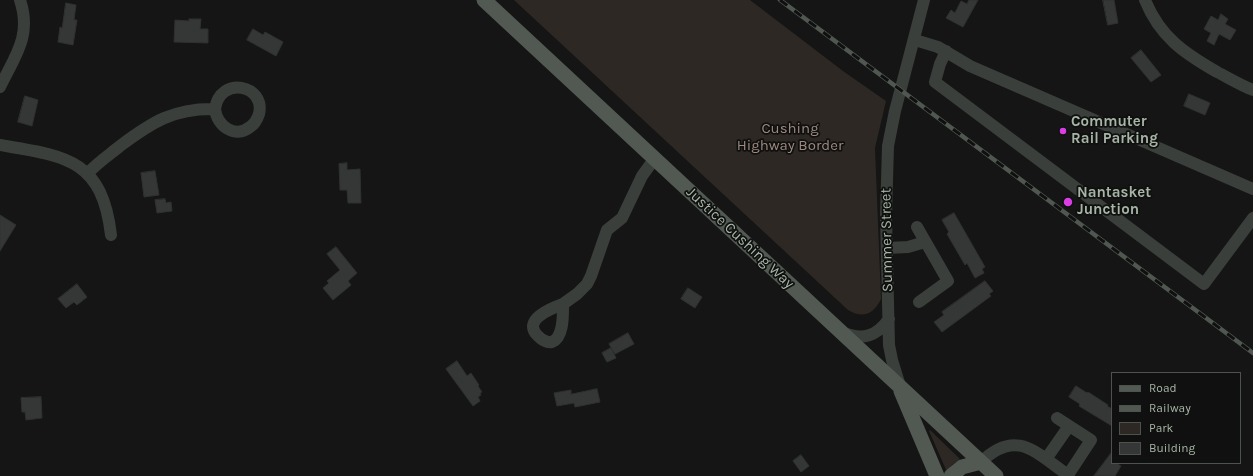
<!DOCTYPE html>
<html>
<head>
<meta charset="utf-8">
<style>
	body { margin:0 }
	#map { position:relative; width:1253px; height:476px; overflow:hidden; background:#141514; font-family:Karla,sans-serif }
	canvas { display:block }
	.legend { position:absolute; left:1111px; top:372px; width:130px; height:92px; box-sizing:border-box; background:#0f100f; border:1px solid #4c524c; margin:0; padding:5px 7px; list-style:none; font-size:12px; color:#a7b5a7 }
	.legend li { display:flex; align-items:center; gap:8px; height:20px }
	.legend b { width:20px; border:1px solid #4c524c }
</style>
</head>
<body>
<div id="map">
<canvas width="1253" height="476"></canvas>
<ul class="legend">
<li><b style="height:5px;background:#515952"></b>Road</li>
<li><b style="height:5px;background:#505751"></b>Railway</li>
<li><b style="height:11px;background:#2d2824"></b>Park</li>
<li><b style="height:11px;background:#343735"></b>Building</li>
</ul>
</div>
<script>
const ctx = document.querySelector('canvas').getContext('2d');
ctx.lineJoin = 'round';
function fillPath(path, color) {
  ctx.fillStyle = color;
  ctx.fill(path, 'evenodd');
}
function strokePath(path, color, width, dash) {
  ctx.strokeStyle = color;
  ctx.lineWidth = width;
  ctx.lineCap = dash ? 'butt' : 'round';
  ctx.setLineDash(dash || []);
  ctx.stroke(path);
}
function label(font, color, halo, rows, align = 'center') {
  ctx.font = font + ' Karla,sans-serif';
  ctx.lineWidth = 3.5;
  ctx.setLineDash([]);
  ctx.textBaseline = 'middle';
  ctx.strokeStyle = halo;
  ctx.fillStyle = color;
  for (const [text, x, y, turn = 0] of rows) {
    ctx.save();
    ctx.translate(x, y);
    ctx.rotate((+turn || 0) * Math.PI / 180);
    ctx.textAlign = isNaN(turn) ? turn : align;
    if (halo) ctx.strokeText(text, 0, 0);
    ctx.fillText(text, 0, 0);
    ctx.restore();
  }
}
const green = new Path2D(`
	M514 0H750L843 71 886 101 875 148 881 299C874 314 863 319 848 310Z
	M930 430 960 459 952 465 947 472 929 431Z`);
const building = new Path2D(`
	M969 0H978L963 27 946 18 951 10 955 13 961 1 967 4Z
	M1103 0H1114L1118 23 1108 25Z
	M66 3 76 5 74 20H77L73 45 58 42 60 27 62 28Z
	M1221 14 1228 19 1225 24 1236 30 1230 40 1219 34 1214 45 1207 41 1211 33 1204 29 1211 16 1218 20Z
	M189 19H201L200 29H208V43L174 42 175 20 189 21Z
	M253 29 263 35 265 32 283 42 276 56 247 40Z
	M1141 50 1161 75 1151 82 1131 58Z
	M1189 94 1210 103 1205 115 1184 106Z
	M25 96 38 100 32 126 18 122Z
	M347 163V170L360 169 361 203H348L347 190H340L339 164Z
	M155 171 159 195 144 197 141 173Z
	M165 199 166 203 171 202 172 211 157 213 155 200Z
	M954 213 985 267 982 269 984 273 975 278 967 263 965 265 947 234 949 232 942 220Z
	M0 215 16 225 0 251Z
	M336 247 357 273 348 281 351 285 333 300 323 288 329 283 327 281 340 270 327 254Z
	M985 281 993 291 989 294 991 296 942 332 934 322 944 315 942 312Z
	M77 284 87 297 77 305 74 302 66 308 58 299Z
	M688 288 702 297 695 308 681 299Z
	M628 333 634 344 615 354 609 344Z
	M611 348 616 358 607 362 602 353Z
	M457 361 467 376 471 373 479 385 478 386 482 392 480 393 481 395 478 397 480 401 473 406 446 369Z
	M1076 386 1087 393 1088 392 1108 405 1107 406 1112 409V426L1079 406 1080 404 1069 397Z
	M597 389 600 402 575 407 574 403 557 406 554 393 571 390V394Z
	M41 397 42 418 26 420 25 412H22L21 398Z
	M1112 452V463H1116L1121 466 1115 476H1094Z
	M801 455 809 466 801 472 793 461Z`);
const minor = new Path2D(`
	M1145 0C1160 37 1184 53 1217 72 1229 78 1240 85 1253 90
	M915 40 938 47 970 66 1253 189
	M946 51 940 64 935 82 1204 284 1253 218
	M0 87C15 56 32 36 20 0
	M0 145C66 156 102 159 111 235
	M87 174C97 163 109 155 120 146 152 122 174 108 215 109 217 126 235 139 250 127 255 124 257 120 259 114 266 85 220 75 215 109
	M917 227 948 281 919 302
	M887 248 908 247 925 242
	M563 304C552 308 521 320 538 336 542 340 546 343 552 342 564 337 563 315 563 304L577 294 587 284 591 276 607 230 622 218 642 176 655 158
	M843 333C863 340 876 337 889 319
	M900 386 892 360 889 345 886 216 888 146 895 111 924 0
	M1046 459 1069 426
	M981 462C1017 427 1037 454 1068 475L1091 440 1057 418`);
const major = new Path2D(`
	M484 0 996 476
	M901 391 937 476
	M951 476 962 467 981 462`);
const rail = new Path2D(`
	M780 0 1253 353`);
const markers = [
	[1063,131,4,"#d83ee3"],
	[1068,202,5,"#d83ee3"]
];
const poiNames = [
	["Commuter",1071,122],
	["Rail Parking",1071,139],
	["Nantasket",1077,193],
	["Junction",1077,210]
];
const parkNames = [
	["Cushing",790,129],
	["Highway Border",790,146]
];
const streetNames = [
	["Justice Cushing Way",740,238,43],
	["Summer Street",887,240,-91]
];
fillPath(green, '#2d2824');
fillPath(building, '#343735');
strokePath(building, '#2e312f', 1);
strokePath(minor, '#3a3f3b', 12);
strokePath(major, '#515952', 15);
strokePath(rail, '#505751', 4.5);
strokePath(rail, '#0f100f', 3, [9]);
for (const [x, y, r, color] of markers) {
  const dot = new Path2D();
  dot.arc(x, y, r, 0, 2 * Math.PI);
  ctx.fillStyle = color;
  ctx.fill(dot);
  strokePath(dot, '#0f100f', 1.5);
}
label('bold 15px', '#a7b5a7', '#0f100f', poiNames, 'left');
label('15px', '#9e897f', '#0f100f', parkNames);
label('15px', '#a7b5a7', '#0f100f', streetNames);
</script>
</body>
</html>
